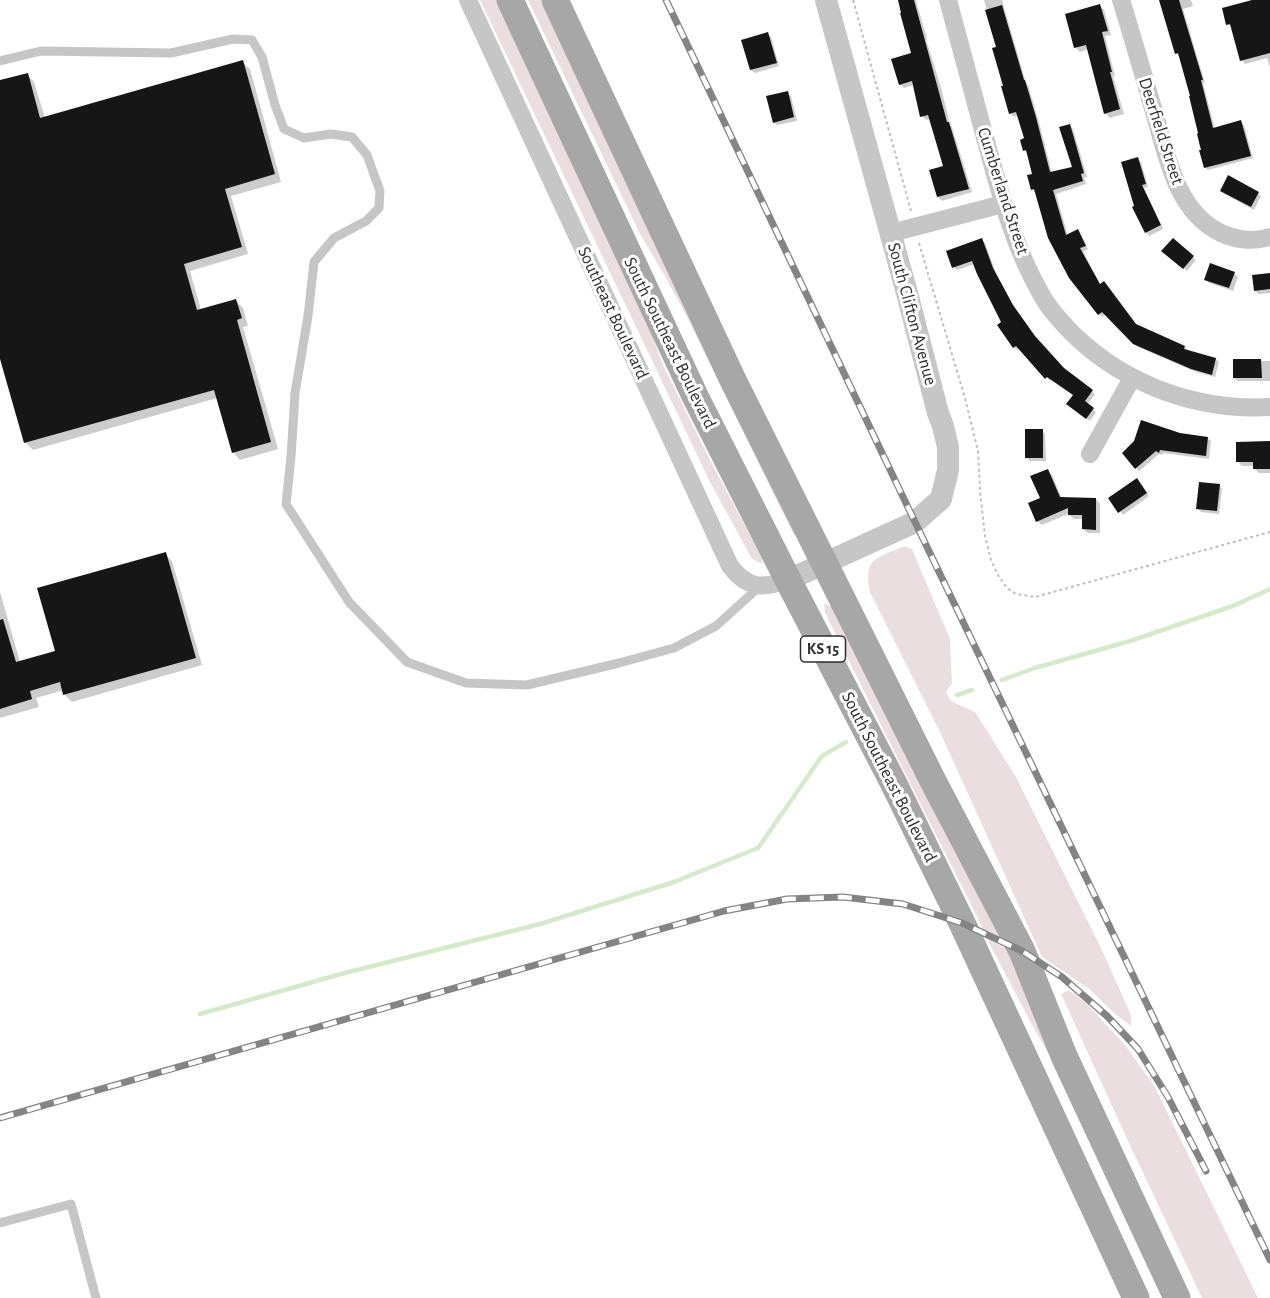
<!DOCTYPE html>
<html>
<head>
<meta charset="utf-8">
<style>
	body { margin:0 }
	canvas { display:block; background:#fff }
</style>
</head>
<body>
<canvas width="1270" height="1298"></canvas>
<script>
const ctx = document.querySelector('canvas').getContext('2d');
ctx.lineJoin = 'round';
function fillPath(path, color) {
  ctx.fillStyle = color;
  ctx.fill(path, 'evenodd');
}
function strokePath(path, color, width, dash) {
  ctx.strokeStyle = color;
  ctx.lineWidth = width;
  ctx.lineCap = dash ? 'butt' : 'round';
  ctx.setLineDash(dash || []);
  ctx.stroke(path);
}
function label(font, color, halo, rows, align = 'center') {
  ctx.font = font + ' "Alegreya Sans",sans-serif';
  ctx.lineWidth = 6;
  ctx.setLineDash([]);
  ctx.textBaseline = 'middle';
  ctx.strokeStyle = halo;
  ctx.fillStyle = color;
  for (const [text, x, y, turn = 0] of rows) {
    ctx.save();
    ctx.translate(x, y);
    ctx.rotate((+turn || 0) * Math.PI / 180);
    ctx.textAlign = isNaN(turn) ? turn : align;
    if (halo) ctx.strokeText(text, 0, 0);
    ctx.fillText(text, 0, 0);
    ctx.restore();
  }
}
const green = new Path2D(`
	M480 0H499L645 317 664 367 711 462 762 558V564L752 559 710 482Z
	M528 0H545L791 514 795 537 770 487 686 315 666 278 639 232Z
	M904 546 912 549 950 639 952 684 946 692 951 701 975 712 1016 777 1101 948 1131 1015V1026L1114 1013 1089 989 1042 957 940 732 870 592C863 557 876 559 904 546Z
	M824 603 832 607 837 619 927 793 1005 938 983 929 830 623 825 612Z
	M987 939 1009 950 1065 1081 1032 1025Z
	M1069 990 1087 1004 1125 1045 1155 1087 1258 1298H1202L1128 1141 1061 994Z`);
const shadow = new Path2D(`
	M899 0H918L916 1 927 38 926 39 942 91 950 125 952 127 972 192 942 201 938 197 945 167 931 119 926 120 922 116 914 85 904 88 900 84 913 54Z
	M984 0H1002L1026 83 1028 85 1039 122 1052 173 1074 168 1070 126 1073 129 1087 177 1084 178 1086 184 1056 194 1068 236 1077 231 1081 235 1088 249 1083 252 1100 285 1137 326 1184 347 1188 350 1216 359 1219 362 1215 377 1196 372 1138 347 1106 314 1102 317 1099 314 1035 192 1032 189 1034 175 1028 154 1024 150 1026 140 1019 115 1014 117 1010 113 997 48Z
	M1160 0H1191L1193 6 1183 9 1205 83H1203L1215 129 1241 122 1244 125 1253 158 1208 170 1205 167 1203 151 1191 97 1179 56 1176 53Z
	M1252 0H1270V67L1267 58 1245 64 1242 60 1231 27 1228 24Z
	M1100 6 1104 10 1111 35 1105 36 1115 76H1113L1124 114 1110 118 1105 113 1089 49 1080 52 1076 48 1067 15Z
	M768 34 771 37 779 66 755 73 751 70Z
	M242 62 250 69 281 182 231 196 248 254 190 271 201 310 236 301 243 308 248 326 243 327 278 449 240 460 233 452 217 398 33 450 25 442 0 354V82L27 74 34 82 45 118Z
	M787 93 791 96 797 121 777 125 774 122Z
	M1138 159 1141 162 1148 187 1144 188 1163 229 1149 236 1146 232Z
	M1221 191 1258 193 1261 196 1254 210 1225 194Z
	M982 240 985 243 996 273 1015 310 1038 341 1064 371 1095 394 1087 405 1096 412 1090 421 1071 407 1074 395 1051 379 1050 381 1020 348 1017 350 1014 347 975 264 957 270 954 267Z
	M1173 240 1196 260 1187 271 1167 254Z
	M1211 265 1234 273 1238 277 1233 291 1209 283 1206 279Z
	M1270 274V293L1258 294 1255 290Z
	M1234 361H1270V381H1238L1234 378Z
	M1042 430 1045 434 1046 461H1030L1027 458Z
	M1179 435 1207 438 1211 441 1209 459 1163 453 1162 455 1159 454 1139 471 1124 453Z
	M1270 443V473H1259L1254 468V466H1242L1238 462Z
	M1047 471 1052 475 1062 499H1096L1100 504V533H1088L1083 529V519H1074L1068 514 1042 525 1037 521Z
	M1140 483 1149 496 1123 515 1110 499Z
	M1219 485 1222 489 1219 514 1201 512 1197 508Z
	M165 554 172 561 202 665 72 702 65 695 64 690 36 698 39 707 0 718V592L20 662 57 652Z`);
const stream = new Path2D(`
	M1002 680 1035 668 1130 641 1233 606 1270 589
	M957 695 972 690
	M200 1014 341 974 540 924 674 882 758 848 822 756 846 742`);
const building = new Path2D(`
	M898 0H914L947 122H949L969 189 937 197 929 170 943 166 928 115 920 117 912 81 899 85 891 59 911 53 900 13H901Z
	M1159 0H1179L1203 80H1201L1213 128 1241 120 1251 156 1204 168 1199 150H1201L1197 134 1198 133 1189 96H1190L1178 53 1175 54Z
	M1252 0H1270V53L1240 61 1230 24 1226 25 1222 8Z
	M1100 4 1108 31 1102 32 1112 72H1110L1120 109 1104 114 1086 45 1074 48 1065 14Z
	M1002 5 1024 80H1025L1036 117 1050 172 1072 167 1059 127 1070 124 1084 173 1081 174 1083 181 1053 190 1066 235 1078 229 1086 246 1080 248 1100 284 1104 281 1136 324 1185 346 1184 349 1216 358 1212 375 1191 369 1133 344 1102 312 1098 315 1069 278 1048 238 1034 189 1031 190 1027 175 1032 174 1026 150 1023 151 1020 140 1024 138 1016 112 1009 114 1001 86H1003L992 48 996 47 985 10Z
	M768 32 777 63 750 70 741 40Z
	M243 60 275 174 225 189 242 247 184 264 197 310 236 299 242 318 237 320 271 442 232 453 214 390 24 443 0 359V80L28 73 40 118Z
	M788 91 794 117 773 123 766 96Z
	M1138 157 1146 184 1142 185 1161 225 1145 233 1132 207 1134 206 1121 162Z
	M1228 175 1259 192 1251 207 1220 191Z
	M982 238 993 268 1013 305 1035 336 1064 368 1093 390 1085 401 1094 408 1086 419 1066 404 1073 395 1047 377 1045 379 1016 346 1013 348 997 325 1001 322 977 274 972 261 952 268 946 251Z
	M1173 238 1194 256 1183 269 1161 251Z
	M1210 263 1235 272 1229 288 1204 280Z
	M1270 273V289L1254 291 1252 275Z
	M1233 359H1261L1262 378H1233Z
	M1141 420 1180 433 1208 437 1206 456 1160 450 1159 453 1156 451 1135 469 1122 453 1134 441Z
	M1025 429H1043V458H1025Z
	M1270 441V469H1253V462H1236V442Z
	M1048 469 1060 497 1096 498V530L1082 529V515H1068V508L1036 522 1028 503 1040 498 1030 476Z
	M1137 478 1147 493 1118 513 1108 498Z
	M1199 482 1220 484 1217 511 1196 509Z
	M166 552 196 658 63 695 60 682 30 691 32 699 0 709V620L3 619 16 662 55 651 37 588Z`);
const path = new Path2D(`
	M853 0 911 211
	M919 243 965 398 978 451 980 491 985 536 991 560 999 577 1007 588 1016 594 1035 597 1270 532`);
const service = new Path2D(`
	M0 61 41 51 171 53 233 39 252 40 262 57 275 105 284 129 304 138 331 134 352 137 367 155 380 191 379 208 366 221 334 238 314 262 308 316 295 393 291 457 286 504 349 602 407 662 466 683 527 685 619 663 674 648 716 626 759 587
	M0 1223 71 1204 96 1298`);
const minor = new Path2D(`
	M468 0 730 566C748 589 762 589 788 580
	M948 0C961 48 974 97 987 145 1001 196 1014 247 1041 294 1049 309 1063 324 1075 336 1128 386 1198 411 1270 407
	M1121 0C1132 35 1142 70 1152 105 1166 150 1174 211 1221 233 1236 240 1254 242 1270 237
	M891 233 1003 204
	M1090 454 1132 378`);
const tertiary = new Path2D(`
	M788 580 915 522 941 499 948 470V447L943 426 938 413 907 293 826 0`);
const primary = new Path2D(`
	M510 0 695 396 788 580 893 782 962 923 1136 1298
	M555 0 732 378 932 779 1022 951 1064 1056 1177 1298`);
const rail = new Path2D(`
	M666 0 915 522 1270 1260
	M0 1118 724 911 787 899 843 897 903 904 962 923 1022 951 1062 977 1107 1016 1138 1049 1168 1097 1206 1171`);
const shields = [
	[823,649,45]
];
const shieldNames = [
	["KS 15",823,649]
];
const streetNames = [
	["Deerfield Street",1161,131,72],
	["Cumberland Street",1003,191,72],
	["Southeast Boulevard",613,313,65],
	["South Clifton Avenue",912,314,75],
	["South Southeast Boulevard",670,343,64],
	["South Southeast Boulevard",889,777,63]
];
fillPath(green, '#ebdee1');
fillPath(shadow, '#0003');
strokePath(stream, '#d4eacb', 4.5);
fillPath(building, '#161616');
strokePath(path, '#bfbfbf', 2, [3, 3]);
strokePath(service, '#c6c6c6', 9);
strokePath(minor, '#c6c6c6', 18);
strokePath(tertiary, '#c6c6c6', 22);
strokePath(primary, '#a7a7a7', 27);
strokePath(rail, '#848484', 7);
strokePath(rail, '#fff', 4.5, [14]);
for (const [x, y, w] of shields) {
  const box = new Path2D();
  box.roundRect(x - w / 2, y - 13, w, 26, 4.5);
  ctx.fillStyle = '#fff';
  ctx.fill(box);
  strokePath(box, '#2f2f2f', 1.5);
}
label('bold 16px', '#2f2f2f', null, shieldNames);
label('18px', '#2f2f2f', '#fff', streetNames);
</script>
</body>
</html>
